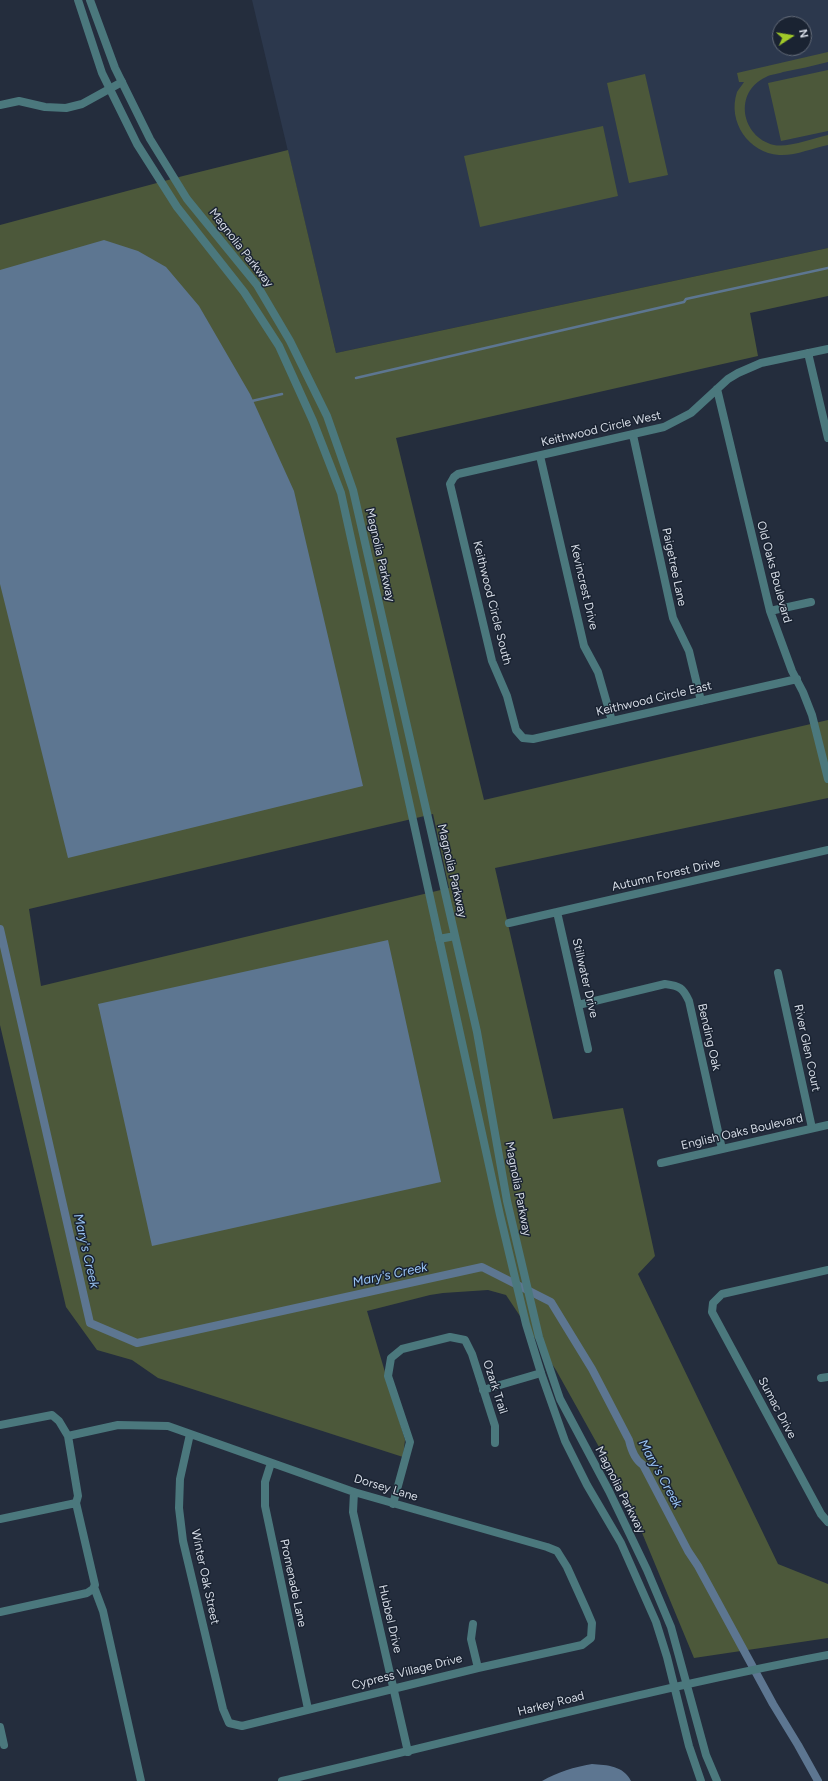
<!DOCTYPE html>
<html>
<head>
<meta charset="utf-8">
<style>
	body { margin:0 }
	#map { position:relative; width:828px; height:1781px; overflow:hidden; background:#242d3d; font-family:Figtree,sans-serif }
	canvas { display:block }
	.north { position:absolute; left:772px; top:16px; width:40px; height:40px; box-sizing:border-box; background:#1a2332; border:1px solid #646c79; border-radius:50%; rotate:78deg; font-size:11px; font-weight:700; line-height:16px; text-align:center; color:#d4dae4 }
	.north::after { content:''; display:block; margin:auto; width:14px; height:18px; background:#a1c929; clip-path:polygon(50% 0,100% 100%,50% 72%,0 100%) }
</style>
</head>
<body>
<div id="map">
<canvas width="828" height="1781"></canvas>
<div class="north">N</div>
</div>
<script>
const ctx = document.querySelector('canvas').getContext('2d');
ctx.lineJoin = 'round';
function fillPath(path, color) {
  ctx.fillStyle = color;
  ctx.fill(path, 'evenodd');
}
function strokePath(path, color, width, dash) {
  ctx.strokeStyle = color;
  ctx.lineWidth = width;
  ctx.lineCap = dash ? 'butt' : 'round';
  ctx.setLineDash(dash || []);
  ctx.stroke(path);
}
function label(font, color, halo, rows, align = 'center') {
  ctx.font = font + ' Figtree,sans-serif';
  ctx.lineWidth = 3;
  ctx.setLineDash([]);
  ctx.textBaseline = 'middle';
  ctx.strokeStyle = halo;
  ctx.fillStyle = color;
  for (const [text, x, y, turn = 0] of rows) {
    ctx.save();
    ctx.translate(x, y);
    ctx.rotate((+turn || 0) * Math.PI / 180);
    ctx.textAlign = isNaN(turn) ? turn : align;
    if (halo) ctx.strokeText(text, 0, 0);
    ctx.fillText(text, 0, 0);
    ctx.restore();
  }
}
const built = new Path2D(`
	M252 0H828V248L336 353ZM780 24H804V48H780Z`);
const green = new Path2D(`
	M828 52V62C813 66 798 69 783 72 778 74 771 74 766 77 733 92 741 137 774 145 788 148 814 138 828 135V145C813 148 795 156 779 155 749 153 727 122 737 92 739 89 742 85 744 82H739L737 73Z
	M828 70V131L781 141 768 83Z
	M645 74 668 175 629 183 607 83Z
	M603 126 618 196 480 227 464 156Z
	M288 150 336 353 828 248V296L750 313 758 356 396 438 484 800 828 720V798L495 868 553 1119 623 1108 655 1256 638 1274 778 1564 828 1584V1638L694 1658 628 1499 556 1370 506 1295 488 1290 443 1293 430 1295 367 1311 405 1440 403 1457 158 1378 132 1360 97 1350 66 1307 0 1025V225L183 176ZM433 814 449 888 41 986 29 909Z`);
const water = new Path2D(`
	M104 240 138 251 166 267 199 306 250 394 294 491 363 786 68 858 0 584V270Z
	M388 940 441 1182 152 1246 98 1004Z
	M592 1764C607 1765 624 1766 631 1781H542C558 1772 574 1767 592 1764Z`);
const stream = new Path2D(`
	M356 378 684 302 686 299 828 268
	M252 401 282 394`);
const canal = new Path2D(`
	M0 929 90 1323 137 1343 482 1267 551 1302 592 1369 629 1440C631 1449 635 1460 643 1465L688 1551 698 1566 773 1704 798 1745 818 1781`);
const minor = new Path2D(`
	M0 105 19 101 45 107 66 108 82 104 122 82
	M808 353 828 438
	M717 389 770 611 792 671 803 692 812 715 828 779
	M633 435 673 618 689 651 701 701
	M540 456 584 646 598 672 612 721
	M770 611 811 602
	M797 679 533 739 523 738 516 730 507 696 492 661 450 484 454 477 458 474 664 427 691 413 728 379 738 373 761 363 828 349
	M557 912 588 1049
	M509 923 828 850
	M778 973 812 1128
	M578 1005 665 984C680 986 683 988 689 1001L722 1149
	M661 1163 828 1125
	M828 1270 722 1294 713 1303 712 1312 821 1514 828 1522
	M821 1378 828 1377
	M483 1390 541 1373
	M0 1425 52 1415 59 1421 68 1436 118 1425 168 1426 354 1492 547 1547 557 1551 567 1567 586 1609 592 1623 591 1638 582 1645 478 1668 242 1726 229 1723 223 1709 183 1541 179 1508 180 1479 190 1434
	M271 1463 265 1482V1506L308 1709
	M354 1492 353 1512 408 1752
	M393 1504 410 1442 388 1376 391 1358 402 1349 450 1337 465 1340 472 1354 495 1426V1443
	M0 1519 76 1503 78 1496 68 1436
	M94 1587 103 1611 141 1781
	M0 1612 87 1593 93 1589 95 1585 76 1503
	M473 1624 471 1639 478 1668
	M0 1727 4 1745`);
const tertiary = new Path2D(`
	M78 0 102 73 137 144 177 207 244 292 279 346 313 421 341 493 500 1215 526 1324 541 1373 565 1441 587 1485 621 1543 656 1622 667 1657 689 1746 701 1781
	M90 0 115 68 150 139 187 199 257 285 290 341 327 416 353 490 477 1032 507 1201 539 1337 560 1399 609 1491 647 1570 671 1627 706 1755 717 1781
	M439 939 455 936
	M282 1781C464 1739 644 1690 828 1655`);
const streetNames = [
	["Magnolia Parkway",241,248,52],
	["Keithwood Circle West",601,429,-13],
	["Magnolia Parkway",380,555,77],
	["Paigetree Lane",674,567,78],
	["Old Oaks Boulevard",774,572,75],
	["Kevincrest Drive",584,587,77],
	["Keithwood Circle South",492,603,76],
	["Keithwood Circle East",654,699,-13],
	["Magnolia Parkway",452,871,77],
	["Autumn Forest Drive",666,875,-13],
	["Stillwater Drive",585,978,77],
	["Bending Oak",709,1037,77],
	["River Glen Court",807,1048,78],
	["English Oaks Boulevard",742,1132,-13],
	["Magnolia Parkway",518,1189,79],
	["Ozark Trail",495,1387,72],
	["Sumac Drive",777,1408,62],
	["Dorsey Lane",386,1488,17],
	["Magnolia Parkway",620,1490,63],
	["Winter Oak Street",205,1577,78],
	["Promenade Lane",293,1583,78],
	["Hubbel Drive",390,1619,77],
	["Cypress Village Drive",407,1672,-14],
	["Harkey Road",551,1704,-14]
];
const waterNames = [
	["Mary's Creek",86,1251,77],
	["Mary's Creek",390,1275,-12],
	["Mary's Creek",660,1474,61]
];
fillPath(built, '#2c384d');
fillPath(green, '#4c583a');
fillPath(water, '#5d7691');
strokePath(stream, '#5d7691', 2.5);
strokePath(canal, '#5d7691', 8);
strokePath(minor, '#4b787d', 8);
strokePath(tertiary, '#4b787d', 8);
label('12px', '#d4dae4', '#1a2332', streetNames);
label('italic 13px', '#99c4f4', '#1a2332', waterNames);
</script>
</body>
</html>
